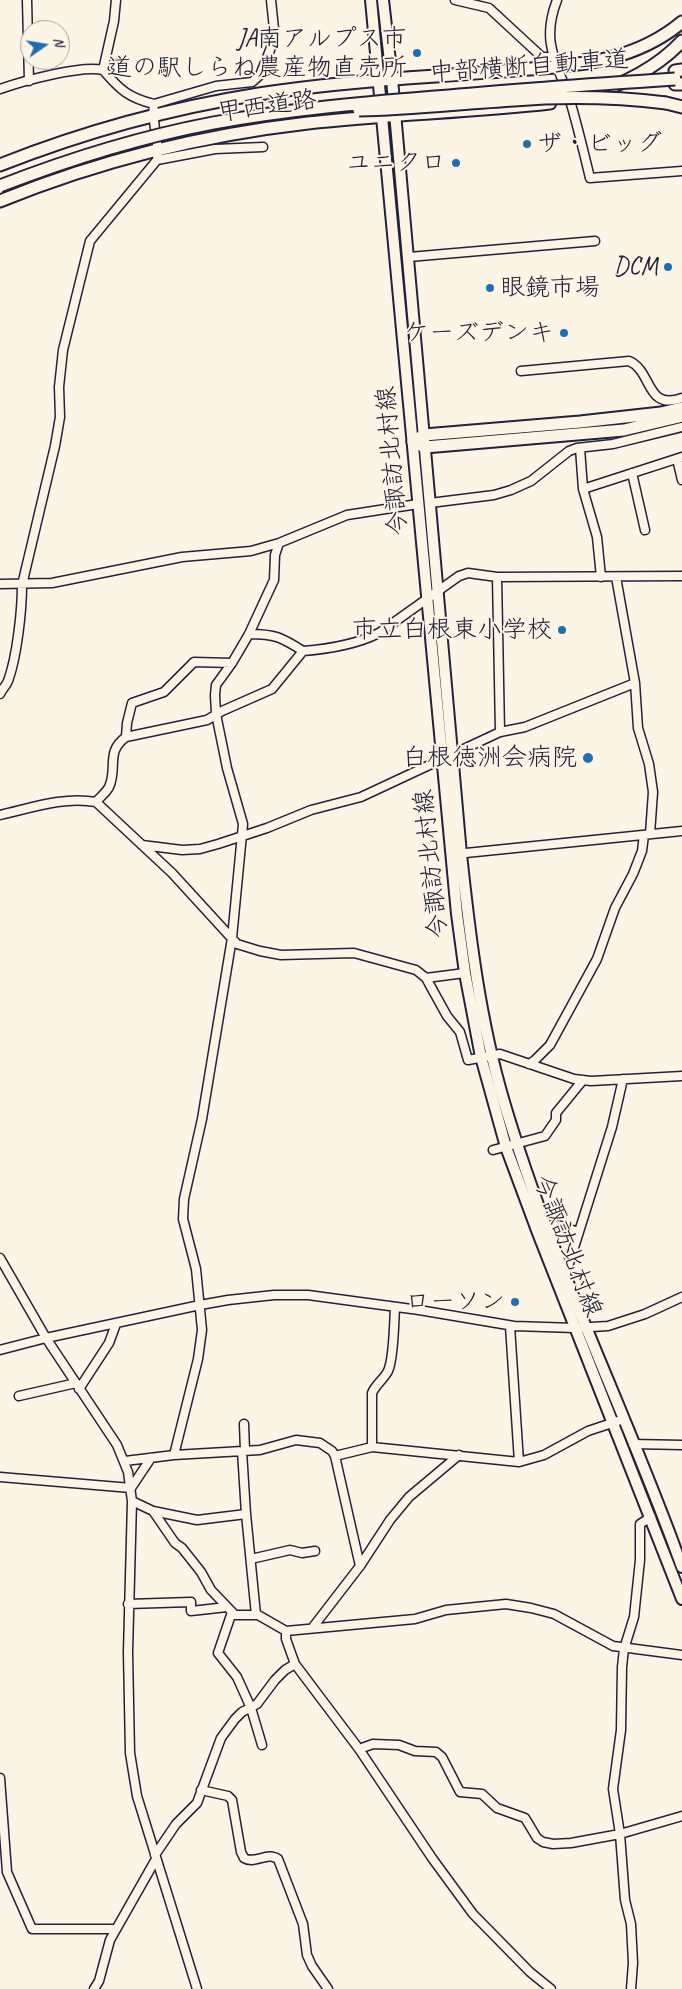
<!DOCTYPE html>
<html>
<head>
<meta charset="utf-8">
<style>
	body { margin:0 }
	#map { position:relative; width:682px; height:1989px; overflow:hidden; background:#fcf5e5; font-family:Caveat,sans-serif }
	canvas { display:block }
	.north { position:absolute; left:20px; top:20px; width:50px; height:50px; box-sizing:border-box; background:#fcf5e5; border:1px solid #a5a1a1; border-radius:50%; rotate:77deg; font-size:14px; font-weight:700; line-height:20px; text-align:center; color:#22223b }
	.north::after { content:''; display:block; margin:auto; width:18px; height:22px; background:#1f6fb2; clip-path:polygon(50% 0,100% 100%,50% 72%,0 100%) }
</style>
</head>
<body>
<div id="map">
<canvas width="682" height="1989"></canvas>
<div class="north">N</div>
</div>
<script>
const ctx = document.querySelector('canvas').getContext('2d');
ctx.lineJoin = 'round';
function strokePath(path, color, width, dash) {
  ctx.strokeStyle = color;
  ctx.lineWidth = width;
  ctx.lineCap = dash ? 'butt' : 'round';
  ctx.setLineDash(dash || []);
  ctx.stroke(path);
}
function label(font, color, halo, rows, align = 'center') {
  ctx.font = font + ' Caveat,"Klee One",sans-serif';
  ctx.lineWidth = 4;
  ctx.setLineDash([]);
  ctx.textBaseline = 'middle';
  ctx.strokeStyle = halo;
  ctx.fillStyle = color;
  for (const [text, x, y, turn = 0] of rows) {
    ctx.save();
    ctx.translate(x, y);
    ctx.rotate((+turn || 0) * Math.PI / 180);
    ctx.textAlign = isNaN(turn) ? turn : align;
    if (halo) ctx.strokeText(text, 0, 0);
    ctx.fillText(text, 0, 0);
    ctx.restore();
  }
}
const minor = new Path2D(`
	M27 0 29 81
	M455 0 489 8 542 57H553
	M557 0C540 44 558 63 571 104 578 128 584 153 590 178L682 171
	M0 89C23 81 81 65 103 70
	M154 104 216 86 252 82 260 75 272 45 274 29 271 0
	M157 160 215 149 263 147
	M409 257 595 241
	M521 371 629 361C653 371 645 411 682 398
	M580 448 583 489 597 537 601 577
	M677 459 682 480
	M632 473 645 530
	M583 489 682 457
	M430 503 494 495 511 490 531 481 569 451 577 448 613 444 682 427
	M497 577 500 732
	M616 577 635 683 638 728 649 764 653 792 650 834
	M0 584 52 583 182 557 251 551 279 543 347 515 418 504
	M249 634C275 634 281 637 303 651
	M0 694C2 689 6 686 8 681 17 657 22 610 22 585L55 446 60 417 59 387 63 350 90 241 157 160C160 141 151 123 154 104 129 98 120 90 103 70L114 21 116 0
	M126 737 127 723 132 703 164 692 194 662 232 663 249 634 274 580 275 555 279 543
	M96 802C100 797 106 793 109 787 118 768 105 752 126 737L207 720 222 711 272 689 303 651C329 649 355 645 379 633L459 576 468 573 497 577 682 576
	M0 815C31 808 64 796 96 802L172 873 237 944 260 951 281 955 354 953 416 970 426 978 447 1016 460 1032 468 1060 500 1054 574 1079 591 1081 682 1076
	M142 845 182 850 200 849 218 844 267 828 311 810 361 797 500 732 525 727 635 683
	M456 854 682 831
	M426 978 465 973
	M529 1064 535 1060 550 1045 597 959 615 908 633 874 642 851 644 835
	M493 1150 545 1136 556 1120V1113L583 1080
	M548 1228 558 1225 578 1232
	M0 1258 46 1338 117 1445 128 1472 132 1501 128 1652 130 1753 137 1796 197 1989
	M566 1273 612 1127 623 1079
	M510 1326 519 1462
	M0 1350 46 1338 200 1305 228 1300 274 1295H308L419 1310 514 1326 575 1328 608 1326 645 1314 682 1297
	M79 1389 109 1343 116 1324
	M19 1396 76 1383
	M244 1424 245 1451
	M633 1444 682 1445
	M372 1447V1393C376 1384 384 1379 388 1371 394 1358 394 1323 395 1307
	M242 1451 246 1514 256 1615
	M174 1455 198 1359 202 1330 196 1269 183 1219 184 1199 202 1119 232 938 243 824 227 768 216 714 215 695 216 685 232 663
	M335 1456 372 1447 519 1462 544 1455 588 1431 618 1421
	M125 1461 174 1455 260 1450 296 1440 320 1443 332 1451 335 1456 360 1566
	M0 1477 131 1488 151 1458
	M132 1501 153 1511 175 1543 182 1548 201 1572 211 1590 235 1615H258L286 1631 415 1619 446 1610 506 1604 531 1608 554 1614 613 1646 682 1655
	M153 1511 197 1520 246 1514
	M251 1559 290 1550 302 1553 315 1551
	M128 1604 191 1602V1611L227 1607
	M232 1612 218 1653 237 1677 251 1708 262 1745
	M313 1627 360 1566 390 1520 409 1497 459 1455
	M286 1631V1639L295 1664 359 1749 432 1858 473 1914 530 1972 551 1989
	M359 1749 373 1744 399 1745 415 1751 436 1752 442 1757 460 1792 482 1794 497 1808 525 1818 537 1838 543 1842 553 1844 571 1843 620 1834 682 1816
	M0 1778 7 1872 32 1929H115
	M201 1790 228 1796 232 1800 241 1852 244 1858C255 1865 267 1851 278 1859L303 1924 307 1955 312 1966 328 1989
	M155 1855 176 1824 197 1803 221 1738 235 1719 242 1712 257 1704 275 1680 285 1670 295 1664
	M94 1989 99 1981 110 1940 156 1859
	M631 1989 633 1963 631 1924 625 1900 620 1834 613 1789 621 1730 622 1667 624 1649 634 1617 640 1560V1524L651 1517`);
const major = new Path2D(`
	M371 0 457 914 465 973 481 1057 506 1147 538 1233 682 1599
	M383 0 392 79 461 854C470 938 480 1021 504 1102 551 1262 626 1411 682 1567`);
const highway = new Path2D(`
	M675 71 682 70
	M675 84H682
	M583 97C620 86 655 70 682 41
	M666 103 682 107
	M0 165C83 132 171 108 259 94 317 85 376 80 436 76 467 74 498 71 530 69 585 65 638 59 682 22
	M0 201C98 161 203 135 308 123 388 114 469 112 550 103
	M413 442 424 435 580 422 661 413 682 408
	M413 442 425 447 624 430 682 416`);
const highwayBridge = new Path2D(`
	M359 110C411 109 462 103 514 100 565 96 616 97 666 103
	M0 186C69 159 140 137 213 123 291 109 370 102 449 96 524 89 599 84 675 79`);
const markers = [
	[417,53,5,"#1f6fb2"],
	[527,144,5,"#1f6fb2"],
	[456,163,5,"#1f6fb2"],
	[668,267,5,"#1f6fb2"],
	[490,288,5,"#1f6fb2"],
	[564,333,5,"#1f6fb2"],
	[562,630,5,"#1f6fb2"],
	[588,758,6,"#1f6fb2"],
	[515,1302,5,"#1f6fb2"]
];
const poiNames = [
	["JA南アルプス市",407,39],
	["道の駅しらね農産物直売所",407,68],
	["ザ・ビッグ",537,144,"left"],
	["ユニクロ",446,163],
	["DCM",658,267],
	["眼鏡市場",500,288,"left"],
	["ケーズデンキ",554,333],
	["市立白根東小学校",552,630],
	["白根徳洲会病院",577,758],
	["ローソン",505,1302]
];
const streetNames = [
	["中部横断自動車道",529,67,-4],
	["甲西道路",267,107,-8],
	["今諏訪北村線",393,461,-95],
	["今諏訪北村線",432,864,-96],
	["今諏訪北村線",567,1246,69]
];
strokePath(minor, '#22223b', 11);
strokePath(major, '#22223b', 14);
strokePath(highway, '#22223b', 15);
strokePath(minor, '#fcf5e5', 8);
strokePath(major, '#fcf5e5', 10);
strokePath(highway, '#fcf5e5', 11);
strokePath(highwayBridge, '#22223b', 15, []);
strokePath(highwayBridge, '#fcf5e5', 11);
for (const [x, y, r, color] of markers) {
  const dot = new Path2D();
  dot.arc(x, y, r, 0, 2 * Math.PI);
  ctx.fillStyle = color;
  ctx.fill(dot);
  strokePath(dot, '#fcf5e5', 2);
}
label('25px', '#22223b', '#fcf5e5', poiNames, 'right');
label('25px', '#22223b', '#fcf5e5', streetNames);
</script>
</body>
</html>
